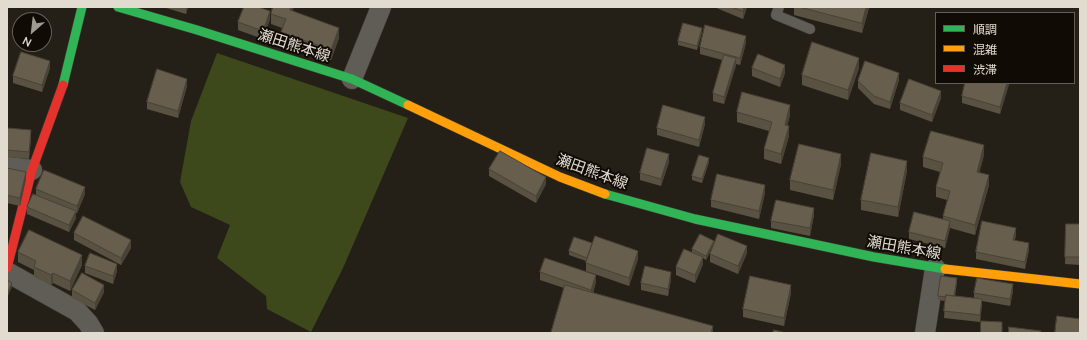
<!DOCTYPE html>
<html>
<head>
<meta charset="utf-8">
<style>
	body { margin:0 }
	#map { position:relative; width:1087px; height:340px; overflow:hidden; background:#252017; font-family:Mulish,"Noto Sans JP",sans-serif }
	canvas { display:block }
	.frame { position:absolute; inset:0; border:8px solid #e1dbd0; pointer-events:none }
	.legend { position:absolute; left:935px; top:12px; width:140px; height:72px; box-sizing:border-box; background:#100b05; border:1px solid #645e56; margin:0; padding:5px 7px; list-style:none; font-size:12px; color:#e1dbd0 }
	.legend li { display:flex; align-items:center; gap:8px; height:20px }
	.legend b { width:20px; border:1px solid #645e56 }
	.north { position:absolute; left:12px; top:12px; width:40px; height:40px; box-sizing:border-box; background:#100b05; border:1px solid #645e56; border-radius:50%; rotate:208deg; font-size:11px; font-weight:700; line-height:16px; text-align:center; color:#e1dbd0 }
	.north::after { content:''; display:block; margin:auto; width:14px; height:18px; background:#9f9a8f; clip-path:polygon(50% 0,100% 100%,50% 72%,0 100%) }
</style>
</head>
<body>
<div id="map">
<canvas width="1087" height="340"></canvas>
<div class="frame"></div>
<ul class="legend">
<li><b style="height:5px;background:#30b455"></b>順調</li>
<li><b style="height:5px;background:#ff9f0a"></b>混雑</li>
<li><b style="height:5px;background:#e5322d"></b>渋滞</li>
</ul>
<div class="north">N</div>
</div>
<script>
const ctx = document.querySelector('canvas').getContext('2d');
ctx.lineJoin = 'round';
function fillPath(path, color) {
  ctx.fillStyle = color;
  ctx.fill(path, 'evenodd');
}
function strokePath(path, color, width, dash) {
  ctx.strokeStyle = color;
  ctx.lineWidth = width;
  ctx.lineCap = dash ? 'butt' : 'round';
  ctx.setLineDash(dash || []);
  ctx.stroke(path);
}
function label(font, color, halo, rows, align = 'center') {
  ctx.font = font + ' Mulish,"Noto Sans JP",sans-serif';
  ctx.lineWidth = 4;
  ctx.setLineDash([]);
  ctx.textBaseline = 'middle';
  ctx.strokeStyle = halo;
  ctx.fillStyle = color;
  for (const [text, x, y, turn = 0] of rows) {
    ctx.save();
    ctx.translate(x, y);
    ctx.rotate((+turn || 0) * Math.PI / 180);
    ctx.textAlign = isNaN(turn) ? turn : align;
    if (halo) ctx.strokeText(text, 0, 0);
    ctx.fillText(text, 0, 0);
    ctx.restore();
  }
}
const green = new Path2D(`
	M217 53 408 118 343 268 311 332 267 309 266 296 217 258 230 225 191 207 180 182 191 121Z`);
const lane = new Path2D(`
	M779 7 776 15 810 29`);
const street = new Path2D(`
	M352 79 381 7
	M7 167 32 170
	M7 272 77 311 88 323 94 333
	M925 333 935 268`);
const fast = new Path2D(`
	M118 7 197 30 352 79 408 105
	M63 85 82 7
	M605 194 695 219 874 257 945 269`);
const slow = new Path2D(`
	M408 105 560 177 605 194
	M945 269 1080 284`);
const jam = new Path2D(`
	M7 268 32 170 63 85`);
const wall = new Path2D(`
	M163 7H188L186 14Z
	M714 7H747L743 19Z
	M794 7H869V8L862 33 794 15Z
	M293 11 339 38 331 60 281 42V32L282 28 271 24V14Z
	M270 19 263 39 238 30V22Z
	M702 32 697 50 678 45V41Z
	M746 43 740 65 736 64 724 104 713 101V93L722 60 700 54V47Z
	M50 68 42 92 13 83V76Z
	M752 68 785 73 780 87 752 76Z
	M859 68 848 100 802 85V75Z
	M899 80 890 109 874 104 858 88V81Z
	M1009 83 1000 114 962 103V96Z
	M187 86 178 118 147 109V102Z
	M941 98 932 122 900 110V103Z
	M737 112 790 115 787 126 789 136 781 164 764 159V149L769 131 737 122Z
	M705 124 699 147 657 135V128Z
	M7 128 31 137 29 159 7 157Z
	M984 155 979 173 989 185 975 235 950 228 945 248 909 239V232L943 219V216L947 200 936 197V187L940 172 923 167V157Z
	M669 162 661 186 640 180V173Z
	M709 162 702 183 692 180V176Z
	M841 164 833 200 790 190V180Z
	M7 168 26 179 20 206 7 203Z
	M489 169 546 184 536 203 489 176Z
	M907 171 898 217 861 210V200Z
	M36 189 85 194 77 213H76V218L69 232 27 214V207L36 195Z
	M765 193 759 219 711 207V200Z
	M814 215 810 236 771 228V221Z
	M1066 224H1080V265L1065 264Z
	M74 233 131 248 121 265 74 240Z
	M1016 235 1015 240 1029 250 1025 269 976 259V252Z
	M714 241 706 260 703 258V264L695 283 676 275V267L692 252V249Z
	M592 246 638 259 629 286 586 271V261L569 255V251Z
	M18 252 82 265 70 291 53 283 51 285 34 277V270L18 262Z
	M747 253 738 274 710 262V254Z
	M85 266 117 271 113 284 85 273Z
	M540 272 596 282 593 293 713 333 564 288 540 280Z
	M671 279 668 296 641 290V283Z
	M957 282 955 296 974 298V293L1013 291 1010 306 982 301 980 322 944 318 945 301 938 300V296Z
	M72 290 104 292 95 310 72 298Z
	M791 293 784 326 743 317V309Z`);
const shadedWall = new Path2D(`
	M186 7H188L186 14Z
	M291 7H294L290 20V10Z
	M744 7H747L743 19V11Z
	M866 7H869V8L862 33V23Z
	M270 11V19L263 39V31Z
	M339 28V38L331 60V50Z
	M702 28V32L697 50V46Z
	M746 36V43L740 65V58Z
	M736 58V66L724 104V97Z
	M859 58V68L848 100V90Z
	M50 61V68L42 92V85Z
	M785 65V73L780 87V79Z
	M899 73V80L890 109V102Z
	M187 79V86L178 118V111Z
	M1007 83H1009V85L1000 114V107Z
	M941 91V98L932 122V115Z
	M790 105V115L785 135V125Z
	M705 117V124L699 147V140Z
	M789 126V136L781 164V154Z
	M31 130V137L29 159V152Z
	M984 145V155L977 182V172Z
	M669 154V162L661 186V179Z
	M841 154V164L833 200V190Z
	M709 158V162L702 183V179Z
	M907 161V171L898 217V207Z
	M26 172V179L20 206V198Z
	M989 175V185L975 235V225Z
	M546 177V184L536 203V196Z
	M765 185V193L759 219V211Z
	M85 187V194L77 213V206Z
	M814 208V215L810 236V228Z
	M76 211V218L69 232V225Z
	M950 221V228L945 248V241Z
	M1016 228V235L1013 247V240Z
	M131 240V248L121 265V258Z
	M714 241V245L706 260V256Z
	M592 243V247L587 262V258Z
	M1029 243V250L1025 269V262Z
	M747 246V253L738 274V266Z
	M638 251V259L629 286V278Z
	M82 255V265L70 291V281Z
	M703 257V264L695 283V275Z
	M117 264V271L113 284V276Z
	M671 272V279L668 296V289Z
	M53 273V283L51 285V275Z
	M596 275V282L591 297V290Z
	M12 283V287L7 298V294Z
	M1013 284V291L1010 306V299Z
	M104 285V292L95 310V303Z
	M791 285V293L784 326V318Z
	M982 299V306L980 322V315Z
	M713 326V333H711Z`);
const building = new Path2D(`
	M244 7H258L270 11 263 31 238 22Z
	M273 7H291L290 10 339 28 331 50 281 32 286 19 271 14Z
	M732 7H744L743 11Z
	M800 7H866L862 23Z
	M683 23 702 28 697 46 678 41Z
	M705 25 746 36 740 58 700 47Z
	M812 42 859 58 848 90 802 75Z
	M21 52 50 61 42 85 13 76Z
	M758 54 785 65 780 79 752 68Z
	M724 55 736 58 724 97 713 93Z
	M865 61 899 73 890 102 874 96 858 81Z
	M157 69 187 79 178 111 147 102Z
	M909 79 941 91 932 115 900 103Z
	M965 83H1007L1000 107 962 96Z
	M742 92 790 105 785 125 789 126 781 154 764 149 772 122 737 112Z
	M663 105 705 117 699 140 657 128Z
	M7 128 31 130 29 152 7 150Z
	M931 131 984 145 977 172 989 175 975 225 943 216 950 191 936 187 943 163 923 157Z
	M799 144 841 154 833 190 790 180Z
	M647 148 669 154 661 179 640 173Z
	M500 151 546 177 536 196 489 169Z
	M871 153 907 161 898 207 861 200Z
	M699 155 709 158 702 179 692 176Z
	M7 168 26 172 20 198 7 195Z
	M44 170 85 187 77 206 36 189Z
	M717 174 765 185 759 211 711 200Z
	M33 194 76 211 69 225 27 207Z
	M776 200 814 208 810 228 771 221Z
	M914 212 950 221 945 241 909 232Z
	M83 216 131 240 121 258 74 233Z
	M982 221 1016 228 1013 240 1029 243 1025 262 976 252Z
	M1066 224H1080V257H1065Z
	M29 230 82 255 70 281 53 273 51 275 34 267 36 261 18 252Z
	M700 234 714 241 706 256 692 249Z
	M718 234 747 246 738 266 710 254Z
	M595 236 638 251 629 278 586 263Z
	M574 237 592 243 587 258 569 251Z
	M684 249 703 257 695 275 676 267Z
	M90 253 117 264 113 276 85 266Z
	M545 258 596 275 591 290 540 272Z
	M645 266 671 272 668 289 641 283Z
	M82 273 104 285 95 303 72 290Z
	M750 276 791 285 784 318 743 309Z
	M941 276 957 278 954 296 946 295V297L938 296Z
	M977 278 1013 284 1010 299 974 293Z
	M7 280 12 283 7 294Z
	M565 285 713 326 711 333H551Z
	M946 295 982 299 980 315 944 311Z
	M1057 316 1080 319V333H1055Z
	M981 321 1002 322V333H981Z
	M1009 327 1041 331 1040 333H1009Z
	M774 330 786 333H773Z`);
const streetNames = [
	["瀬田熊本線",294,46,18],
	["瀬田熊本線",592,172,20],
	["瀬田熊本線",904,248,10]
];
fillPath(green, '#3d481b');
strokePath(lane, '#403c35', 11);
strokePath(street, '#403c35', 21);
strokePath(fast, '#403c35', 10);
strokePath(slow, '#403c35', 10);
strokePath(jam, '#403c35', 10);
strokePath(lane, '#605c56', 10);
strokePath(street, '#605c56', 20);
strokePath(fast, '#30b455', 9);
strokePath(slow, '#ff9f0a', 9);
strokePath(jam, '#e5322d', 9);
fillPath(wall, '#595142');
fillPath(shadedWall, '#494236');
fillPath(building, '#685e4d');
strokePath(building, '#494236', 1);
label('15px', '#e1dbd0', '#100b05', streetNames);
</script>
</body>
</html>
